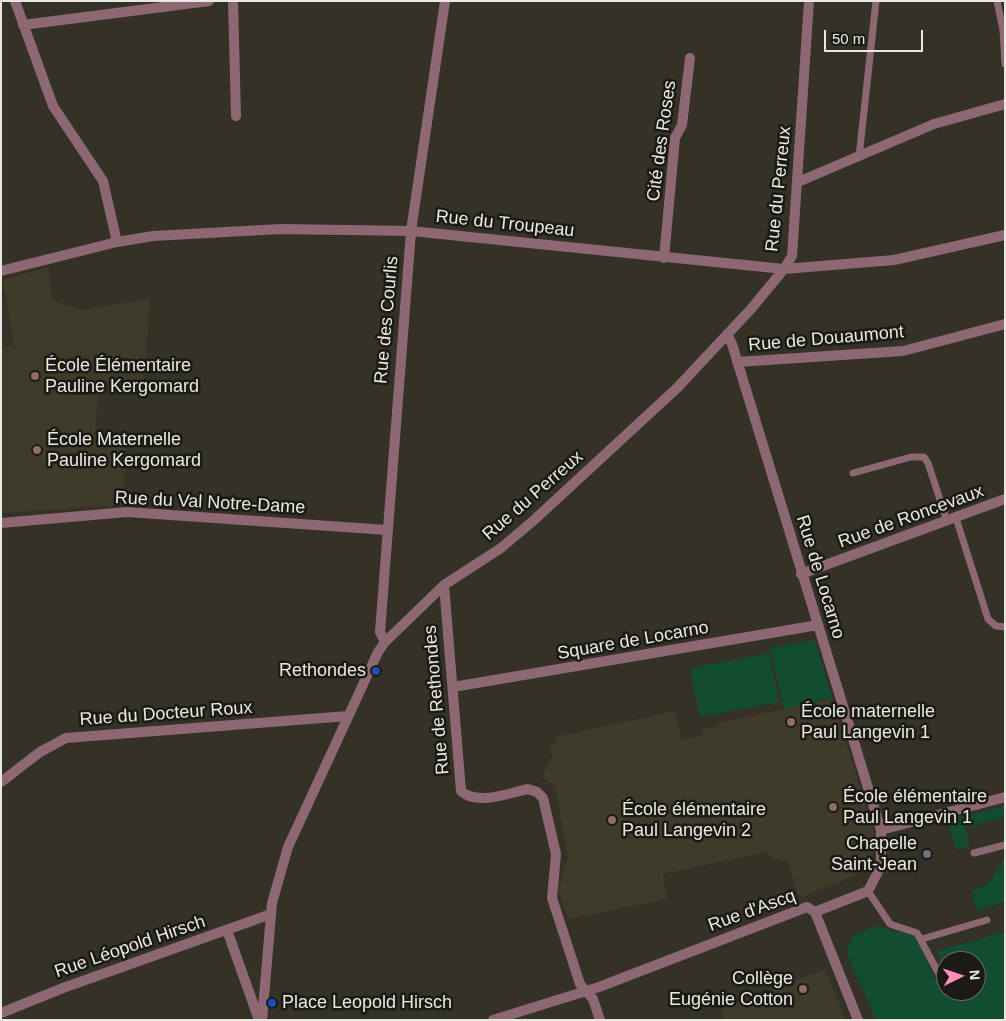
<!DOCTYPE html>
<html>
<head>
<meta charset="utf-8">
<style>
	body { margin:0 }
	#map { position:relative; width:1006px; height:1021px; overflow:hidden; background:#343227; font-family:Helvetica,sans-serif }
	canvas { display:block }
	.frame { position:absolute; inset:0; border:2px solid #e9e8e1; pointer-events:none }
	.north { position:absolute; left:936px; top:951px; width:50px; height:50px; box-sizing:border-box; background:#1b1a15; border:1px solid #6d6c67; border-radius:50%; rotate:86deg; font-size:14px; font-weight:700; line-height:20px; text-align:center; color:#e9e8e1 }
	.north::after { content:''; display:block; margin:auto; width:18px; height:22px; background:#ff8eba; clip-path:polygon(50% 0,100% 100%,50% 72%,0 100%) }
	.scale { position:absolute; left:824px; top:30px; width:99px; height:22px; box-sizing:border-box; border:2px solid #e9e8e1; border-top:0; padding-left:6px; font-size:15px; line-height:18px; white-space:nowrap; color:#e9e8e1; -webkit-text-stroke:4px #1b1a15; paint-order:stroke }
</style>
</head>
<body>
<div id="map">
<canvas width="1006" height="1021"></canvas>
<div class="frame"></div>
<div class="north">N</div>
<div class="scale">50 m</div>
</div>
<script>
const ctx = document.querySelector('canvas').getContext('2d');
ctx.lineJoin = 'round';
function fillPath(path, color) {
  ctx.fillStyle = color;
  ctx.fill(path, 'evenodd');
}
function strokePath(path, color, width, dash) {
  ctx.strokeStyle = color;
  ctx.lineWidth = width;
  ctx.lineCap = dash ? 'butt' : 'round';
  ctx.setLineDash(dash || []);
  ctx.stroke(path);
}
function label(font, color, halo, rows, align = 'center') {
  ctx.font = font + ' Helvetica,sans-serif';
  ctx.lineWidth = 5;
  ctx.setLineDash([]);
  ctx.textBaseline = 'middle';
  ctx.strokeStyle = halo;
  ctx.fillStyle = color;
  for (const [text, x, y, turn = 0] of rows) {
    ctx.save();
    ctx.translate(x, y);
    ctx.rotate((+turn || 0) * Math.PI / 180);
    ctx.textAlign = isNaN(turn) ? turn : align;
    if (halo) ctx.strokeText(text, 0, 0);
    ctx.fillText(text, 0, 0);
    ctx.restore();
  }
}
const built = new Path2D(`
	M48 267 52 300 81 310 150 299 143 388 99 382 95 436 127 437 123 505 1 513V348L14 345 3 280Z
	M832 698 876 837 872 858 859 874 802 897 798 894 788 862 775 859 766 852 663 874 667 899 568 919 558 891 568 857 555 786 541 777 552 756 550 745 557 743 555 737 675 711 682 740 703 735 702 730 719 726V723Z
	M825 969 846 1020H724L721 1009Z`);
const green = new Path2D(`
	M815 640 832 698 784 709 770 648Z
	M769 653 779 702 699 717 690 668Z
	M1005 806V817L965 828 970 846 956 850 948 821Z
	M1005 858V902L977 910 971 890 986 886Z
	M876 926 915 936 936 980 946 976V991H976V961H946V973L937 951 1005 932V1020H876L847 954 852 936Z`);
const lane = new Path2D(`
	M997 1 1003 30 1005 64
	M859 157 876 1
	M853 473 911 457H924L928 463 947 521
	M956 518 988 619 996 626 1005 627
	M974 853 1005 845
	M868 891 890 924 917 933 941 978
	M922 939 987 920`);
const street = new Path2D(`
	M15 1 53 106 103 181 117 242
	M233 1 236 116
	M23 25 209 1
	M798 182 934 124 1005 104
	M664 258 675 138 682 125 690 58
	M1 271 117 242 153 236 281 229 411 231 784 269 894 260 1005 235
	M727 334 732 344 881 830V866L868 891 815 912
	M737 362 903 351 1005 324
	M1 523 127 512 387 530
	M801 574 1005 499
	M444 585 461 791C477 806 509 793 528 789L537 792 543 798 556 854 552 898 580 984 593 999 600 1020
	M385 642 380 632 411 231 445 1
	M453 687 818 625
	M1 782 40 752 66 738 348 716
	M881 830 1005 797
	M815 912 858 1020
	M227 930 259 1020
	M1 1013 63 988 271 914
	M262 1020 272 903 288 847 378 652 385 642 444 585 501 548 533 521 677 388 751 309 784 269 792 256 809 1
	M493 1020 599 987 807 907 815 912`);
const markers = [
	[35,376,5,"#8d6e63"],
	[37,450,5,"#8d6e63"],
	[376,671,5,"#1a4fb4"],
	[791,722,5,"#8d6e63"],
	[833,807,5,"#8d6e63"],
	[612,820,5,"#8d6e63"],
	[927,854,5,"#6b7280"],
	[803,989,5,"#8d6e63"],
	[272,1003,5,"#1a4fb4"]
];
const streetNames = [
	["Cité des Roses",662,141,-82],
	["Rue du Perreux",779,189,-84],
	["Rue du Troupeau",505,224,6],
	["Rue des Courlis",387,320,-85],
	["Rue de Douaumont",826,339,-5],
	["Rue du Perreux",533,496,-41],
	["Rue du Val Notre-Dame",210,503,3],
	["Rue de Roncevaux",911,517,-20],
	["Rue de Locarno",820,577,73],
	["Square de Locarno",633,641,-10],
	["Rue de Rethondes",437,700,-95],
	["Rue du Docteur Roux",166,714,-4],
	["Rue d'Ascq",752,911,-20],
	["Rue Léopold Hirsch",130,947,-19]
];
const poiNames = [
	["École Élémentaire",45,366],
	["Pauline Kergomard",45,387],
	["École Maternelle",47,440],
	["Pauline Kergomard",47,461],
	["Rethondes",366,671,"right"],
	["École maternelle",801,712],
	["Paul Langevin 1",801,733],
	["École élémentaire",843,797],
	["Paul Langevin 1",843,818],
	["École élémentaire",622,810],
	["Paul Langevin 2",622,831],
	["Chapelle",917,844,"right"],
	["Saint-Jean",917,865,"right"],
	["Collège",793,979,"right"],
	["Eugénie Cotton",793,1000,"right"],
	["Place Leopold Hirsch",282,1003]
];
fillPath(built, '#3e3b2a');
fillPath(green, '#124c31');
strokePath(lane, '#8d6771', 7);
strokePath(street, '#8d6771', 10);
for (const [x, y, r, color] of markers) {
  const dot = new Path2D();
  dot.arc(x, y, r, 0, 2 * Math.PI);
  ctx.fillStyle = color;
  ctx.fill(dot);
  strokePath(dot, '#1b1a15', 2);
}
label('18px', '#e9e8e1', '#1b1a15', streetNames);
label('18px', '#e9e8e1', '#1b1a15', poiNames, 'left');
</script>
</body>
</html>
